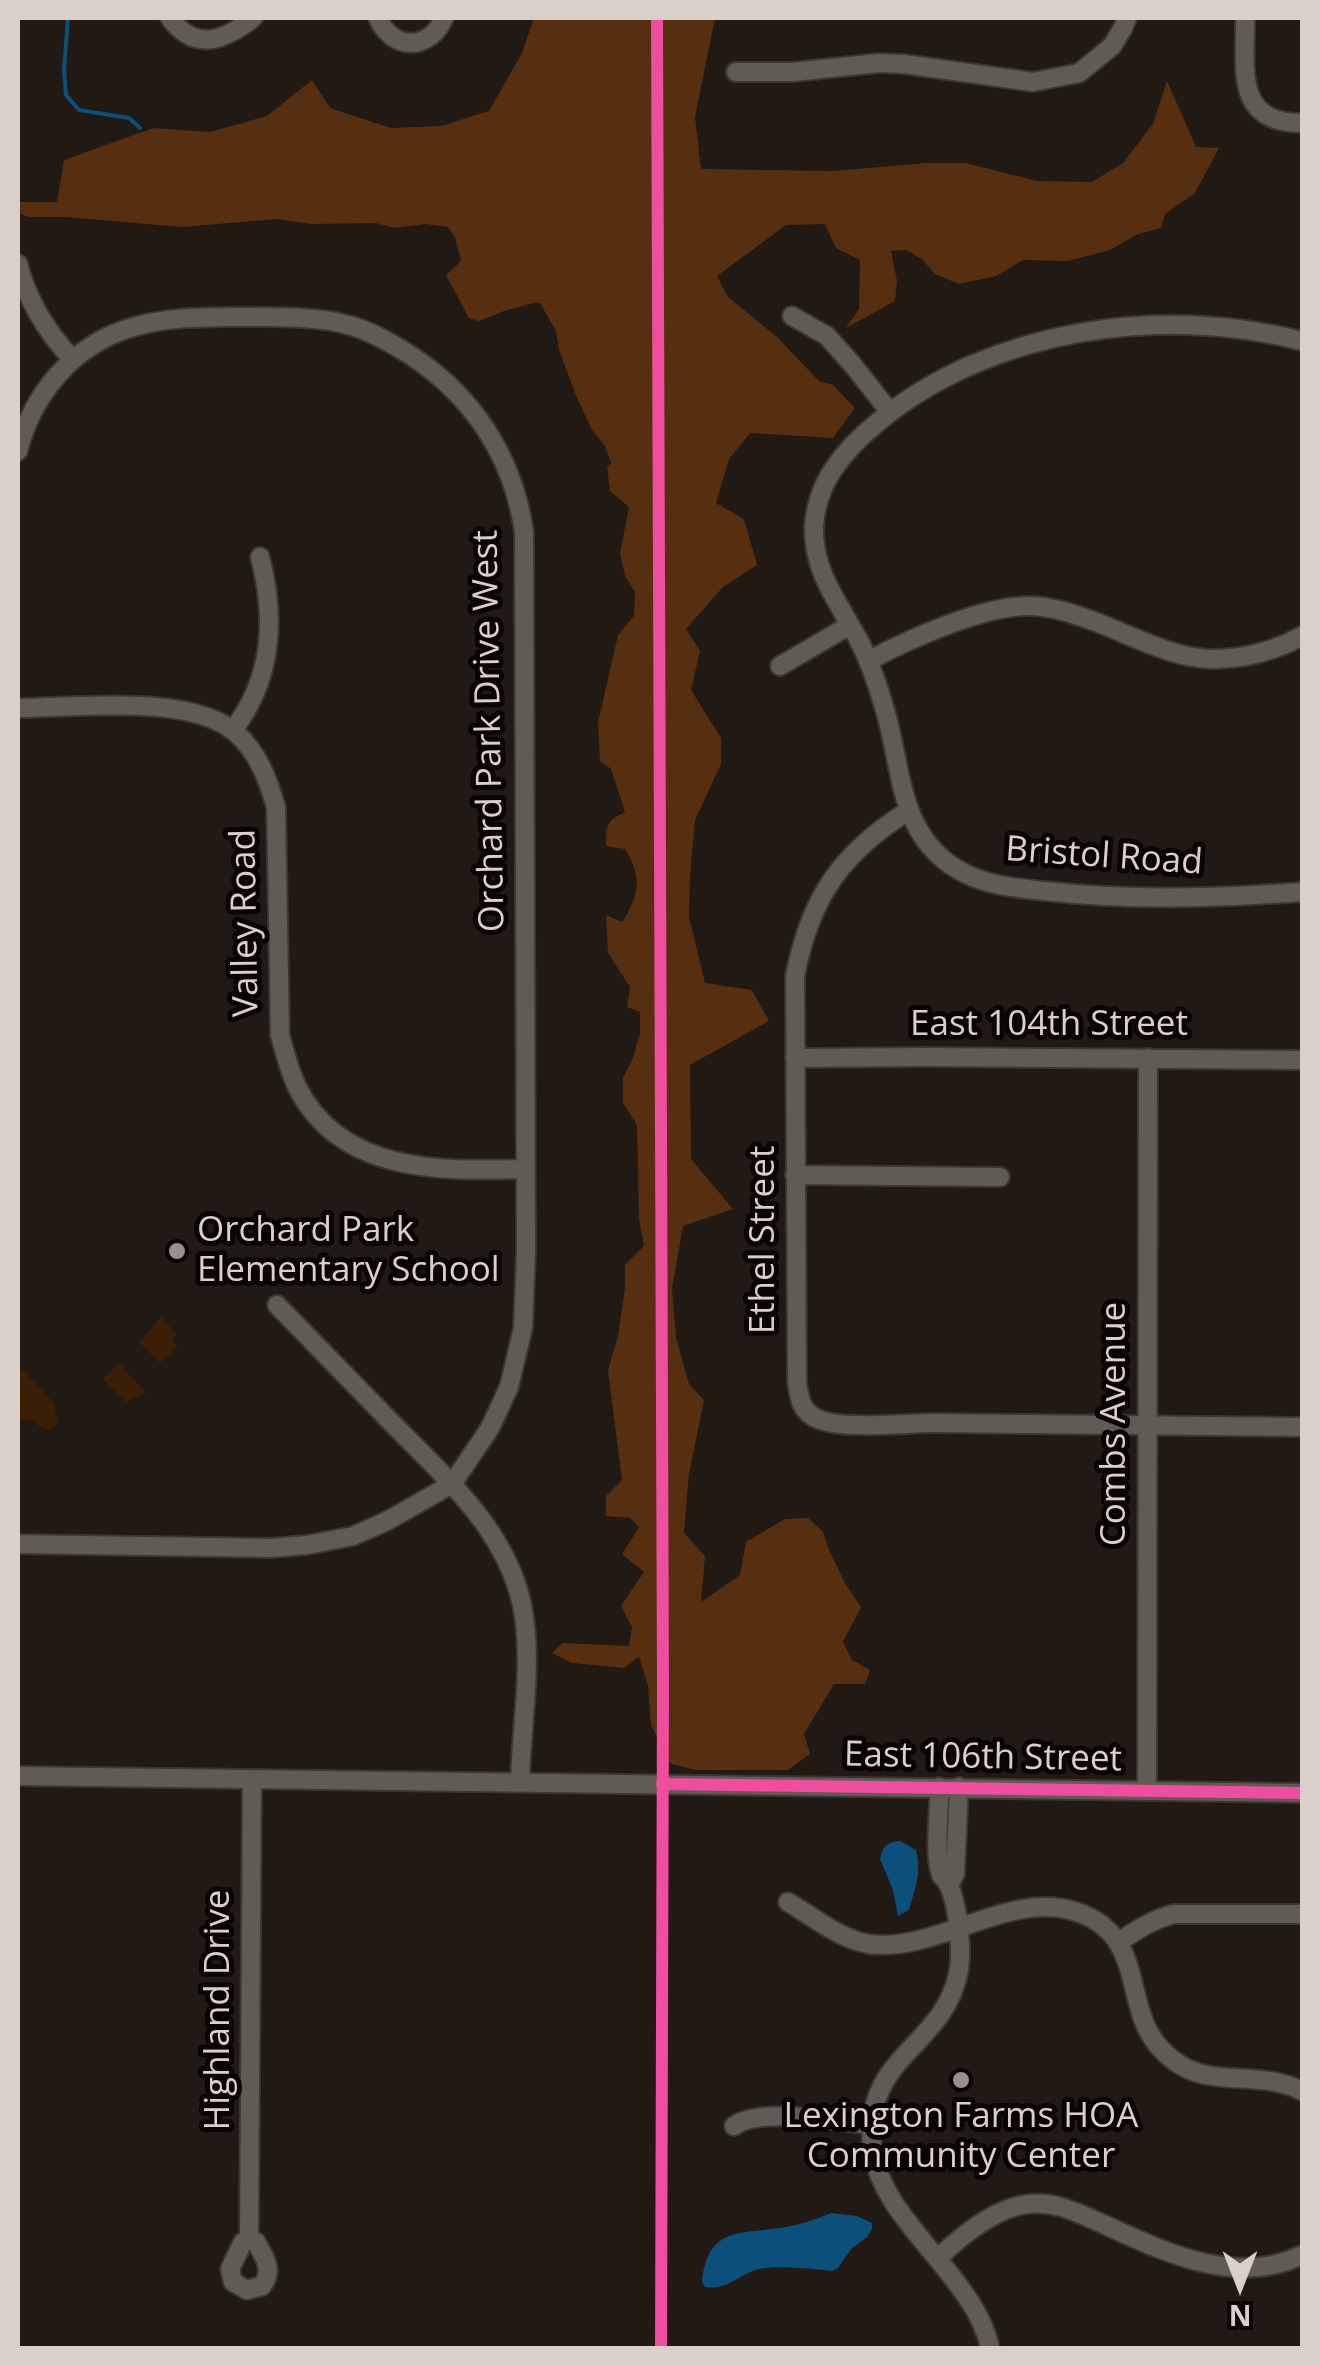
<!DOCTYPE html>
<html>
<head>
<meta charset="utf-8">
<style>
	body { margin:0 }
	#map { position:relative; width:1320px; height:2366px; overflow:hidden; background:#201914; font-family:"Open Sans",sans-serif }
	canvas { display:block }
	.frame { position:absolute; inset:0; border:20px solid #dad0c9; pointer-events:none }
	.north { position:absolute; left:1190px; top:2236px; width:100px; height:100px; -webkit-text-stroke:8px #0a0503; paint-order:stroke; rotate:180deg; font-size:28px; font-weight:700; line-height:40px; text-align:center; color:#dad0c9 }
	.north::after { content:''; display:block; margin:auto; width:35px; height:45px; background:#dad0c9; clip-path:polygon(50% 0,100% 100%,50% 72%,0 100%) }
</style>
</head>
<body>
<div id="map">
<canvas width="1320" height="2366"></canvas>
<div class="frame"></div>
<div class="north">N</div>
</div>
<script>
const ctx = document.querySelector('canvas').getContext('2d');
ctx.lineJoin = 'round';
function fillPath(path, color) {
  ctx.fillStyle = color;
  ctx.fill(path, 'evenodd');
}
function strokePath(path, color, width, dash) {
  ctx.strokeStyle = color;
  ctx.lineWidth = width;
  ctx.lineCap = dash ? 'butt' : 'round';
  ctx.setLineDash(dash || []);
  ctx.stroke(path);
}
function label(font, color, halo, rows, align = 'center') {
  ctx.font = font + ' "Open Sans",sans-serif';
  ctx.lineWidth = 10;
  ctx.setLineDash([]);
  ctx.textBaseline = 'middle';
  ctx.strokeStyle = halo;
  ctx.fillStyle = color;
  for (const [text, x, y, turn = 0] of rows) {
    ctx.save();
    ctx.translate(x, y);
    ctx.rotate((+turn || 0) * Math.PI / 180);
    ctx.textAlign = isNaN(turn) ? turn : align;
    if (halo) ctx.strokeText(text, 0, 0);
    ctx.fillText(text, 0, 0);
    ctx.restore();
  }
}
const green = new Path2D(`
	M161 1317 177 1334 171 1340 178 1347 160 1363 139 1342Z
	M119 1363 146 1393 126 1402 103 1379Z
	M18 1365 52 1401 59 1422 51 1430 40 1427 33 1420H18Z`);
const forest = new Path2D(`
	M534 18H715L695 117 701 169 833 171 926 163H966L1037 181 1092 182 1123 163 1153 124 1167 81 1196 147 1219 148 1195 193 1165 214 1161 228 1138 234 1110 250 1068 261 1023 260 996 276 959 284 935 274 922 259 906 250 891 251 897 281 895 301 846 328 859 309 860 260 836 248 825 224 786 225 717 276 728 297 777 337 819 381 833 385 855 408 833 438 750 433 729 459 716 503 744 519 757 565 723 587 686 629 700 651 691 690 721 738V764L695 820 690 876 689 917 705 983 752 990 769 1021 690 1065 691 1159 733 1209 683 1226 672 1289 676 1337 689 1384 704 1400 689 1474 684 1533 705 1556 701 1602 740 1575 746 1542 785 1519 808 1518 823 1532 829 1550 845 1583 861 1607 843 1642 852 1660 870 1670 865 1684H834L804 1734 810 1754 788 1770H695L669 1763 651 1725 648 1686 639 1657 624 1668 572 1663 552 1653 562 1643 629 1646 632 1627 621 1606 644 1572 622 1554 639 1527 630 1518 606 1516V1496L622 1480 608 1370 618 1336 625 1288V1265L644 1246 639 1219 637 1125 623 1103V1078L633 1058 640 1033V1012L627 1007 630 987 608 953 606 915 622 922C640 896 642 875 625 849L606 846C606 825 606 821 625 812L611 769 600 761 598 722 618 635 634 616 635 592 625 576 620 553 629 507 610 491 607 467 611 463 605 446 592 430 577 398 559 350 556 331 540 303H533L504 311 479 321 469 318 446 275 461 261 455 237 448 227 426 224 394 228 376 223 311 224 277 219 182 227 65 217H28L18 212V202H57L64 160 153 128 210 132 267 116 312 80 330 108 391 128 441 126 489 111 522 53Z`);
const water = new Path2D(`
	M900 1841 916 1850C922 1872 915 1889 909 1910L898 1916 893 1890 880 1859C883 1846 887 1842 900 1841Z
	M831 2213 857 2216 872 2223V2229L867 2237 852 2248 838 2268 832 2271C815 2269 775 2265 759 2269 739 2274 727 2291 705 2287L702 2282C708 2225 741 2235 785 2227 801 2225 816 2219 831 2213Z`);
const stream = new Path2D(`
	M68 18 64 70 66 95 79 110 129 118 140 128`);
const minor = new Path2D(`
	M170 18C195 52 224 41 253 18
	M378 18C392 51 430 51 444 18
	M1245 18C1246 68 1233 123 1302 123
	M736 72H793L879 63 904 64 1033 82 1079 73 1112 46 1123 28 1127 18
	M18 264C27 300 47 332 72 359
	M792 316 827 336 852 364 890 412
	M1302 341C1163 305 991 328 878 422 844 450 816 482 814 528 813 572 839 603 858 639 870 661 878 686 885 710 903 771 898 839 964 873 990 886 1017 888 1045 891 1131 901 1217 898 1302 892
	M18 451C25 423 37 399 56 377 103 322 162 317 230 317 269 317 314 315 352 326 372 332 389 342 407 353 472 394 513 456 524 532L526 1251 523 1328 509 1387 490 1428 452 1484 387 1521 353 1536 307 1545 271 1548 18 1544
	M868 661C909 639 983 606 1028 606 1052 606 1074 614 1096 622 1125 633 1153 648 1183 655 1222 665 1267 655 1302 636
	M780 666 850 625
	M18 708C77 708 190 693 236 733 258 752 268 780 276 807L280 1035C285 1053 289 1070 297 1087 341 1174 441 1171 525 1169
	M233 730C273 678 276 619 260 557
	M908 811C841 853 810 898 795 976L797 1381C799 1398 801 1412 818 1419 841 1430 905 1423 933 1423 1056 1424 1179 1425 1302 1427
	M795 1058 925 1057 1302 1060
	M795 1175 1000 1177
	M277 1305C316 1345 355 1385 394 1425 448 1480 512 1535 524 1616 532 1671 521 1728 520 1783
	M18 1776 1302 1793
	M939 1787C940 1810 934 1852 940 1871 942 1880 944 1876 948 1884 958 1903 963 1953 958 1974 943 2047 863 2056 872 2146 880 2222 974 2273 990 2348
	M1147 1791 1148 1058
	M949 1885 955 1874 959 1787
	M788 1902C812 1916 841 1940 869 1944 939 1953 1008 1889 1077 1912 1148 1936 1121 2007 1161 2049 1203 2095 1252 2066 1302 2091
	M1118 1943C1135 1930 1152 1920 1173 1914H1302
	M734 2126C759 2107 839 2121 871 2125
	M249 2240 252 1780
	M249 2240 256 2242C265 2258 274 2270 262 2286L247 2290 233 2282 230 2269 243 2242Z
	M938 2258C960 2237 991 2211 1022 2205 1052 2199 1076 2212 1103 2224 1164 2252 1236 2287 1302 2255`);
const cycleway = new Path2D(`
	M657 18 663 1686 661 2348
	M662 1784 1302 1793`);
const markers = [
	[177,1251,10,"#99908a"],
	[961,2080,10,"#99908a"]
];
const streetNames = [
	["Orchard Park Drive West",490,731,-91],
	["Bristol Road",1104,857,4],
	["Valley Road",246,923,-91],
	["East 104th Street",1049,1025],
	["Ethel Street",764,1240,-90],
	["Combs Avenue",1115,1424,-90],
	["East 106th Street",983,1758,1],
	["Highland Drive",219,2010,-90]
];
const poiNames = [
	["Orchard Park",197,1231],
	["Elementary School",197,1271],
	["Lexington Farms HOA",961,2117,"center"],
	["Community Center",961,2157,"center"]
];
fillPath(green, '#3a1e05');
fillPath(forest, '#552f10');
fillPath(water, '#0b507a');
strokePath(stream, '#0b507a', 4);
strokePath(minor, '#3b3632', 22);
strokePath(minor, '#615b56', 18);
strokePath(cycleway, '#ef4d9e', 12);
for (const [x, y, r, color] of markers) {
  const dot = new Path2D();
  dot.arc(x, y, r, 0, 2 * Math.PI);
  ctx.fillStyle = color;
  ctx.fill(dot);
  strokePath(dot, '#0a0503', 4);
}
label('35px', '#dad0c9', '#0a0503', streetNames);
label('35px', '#dad0c9', '#0a0503', poiNames, 'left');
</script>
</body>
</html>
